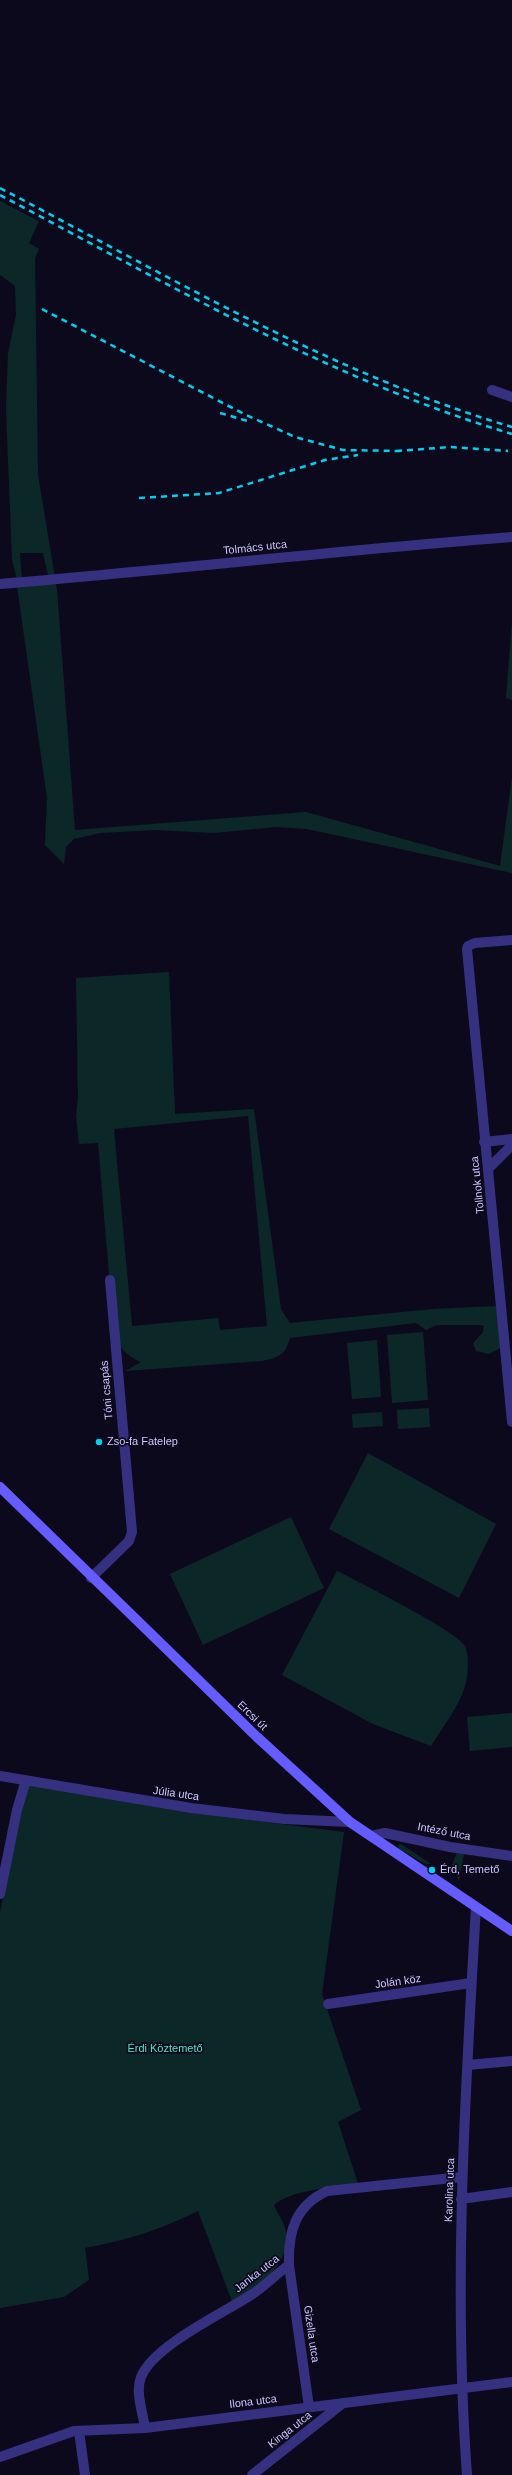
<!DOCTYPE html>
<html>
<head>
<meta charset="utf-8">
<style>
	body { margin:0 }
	canvas { display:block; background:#0d091c }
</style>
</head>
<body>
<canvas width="512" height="2475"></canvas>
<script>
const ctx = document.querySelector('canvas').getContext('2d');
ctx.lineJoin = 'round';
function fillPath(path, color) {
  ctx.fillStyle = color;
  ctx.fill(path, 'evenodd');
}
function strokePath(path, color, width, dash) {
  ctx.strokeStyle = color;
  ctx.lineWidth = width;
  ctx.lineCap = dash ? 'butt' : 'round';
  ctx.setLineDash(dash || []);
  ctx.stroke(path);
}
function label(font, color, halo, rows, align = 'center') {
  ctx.font = font + ' Helvetica,sans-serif';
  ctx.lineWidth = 3.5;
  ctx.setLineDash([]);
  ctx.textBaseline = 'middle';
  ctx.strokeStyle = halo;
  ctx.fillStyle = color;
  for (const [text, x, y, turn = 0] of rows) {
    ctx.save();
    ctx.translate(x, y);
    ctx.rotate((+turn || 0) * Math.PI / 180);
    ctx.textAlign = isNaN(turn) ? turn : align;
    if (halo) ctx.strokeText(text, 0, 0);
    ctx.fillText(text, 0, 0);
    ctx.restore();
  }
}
const green = new Path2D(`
	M0 201 39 221 29 243 39 249 35 258 38 475 57 590 75 830 306 812 500 866 512 777V873L307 829 276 827 214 833 155 830 100 833 74 839 66 847 64 864 45 845 47 798 17 586 18 583 12 560 6 409 8 353 16 315 15 286 0 275ZM20 553H43L49 580 22 582Z
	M512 622V700L506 698Z
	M169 972 175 1114 254 1109 281 1309 290 1323 433 1309 498 1306 502 1347 489 1354 476 1351 473 1343 483 1332 484 1326 480 1325H437L426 1330 416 1323 290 1338C285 1356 279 1357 262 1361L125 1371 141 1362C126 1355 120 1349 114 1333L98 1143 79 1144 76 1115 78 1099 76 978ZM248 1116 267 1326 220 1330 218 1318 132 1326 114 1129Z
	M423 1332 428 1400 392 1403 387 1335Z
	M377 1340 381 1397 352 1399 347 1343Z
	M429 1408 430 1427 398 1429 397 1410Z
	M382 1412 383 1426 353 1428 352 1414Z
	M368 1453 496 1524 459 1598 329 1529Z
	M291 1517 324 1588 203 1645 170 1574Z
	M337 1571C357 1581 458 1632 465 1646 469 1655 468 1668 467 1677 464 1701 443 1726 431 1746L373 1724 282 1675Z
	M512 1713V1747L470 1751 467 1717Z
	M27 1785 179 1811 344 1832 322 1994 361 2110 338 2122 358 2184C334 2188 292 2189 274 2205 277 2213 284 2222 286 2231 292 2264 257 2288 233 2304L198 2211C157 2231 130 2239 85 2248L89 2280 64 2297 0 2308V1912Z
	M401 1844 431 1864H426L399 1849 398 1845Z
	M457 1852 464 1854 459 1881 452 1866Z`);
const street = new Path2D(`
	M492 390 512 397
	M0 584C171 570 341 550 512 537
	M512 940 475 943 468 946 467 949 512 1422
	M484 1142 512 1139
	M489 1168 512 1145
	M91 1578 129 1541 132 1532 110 1280
	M0 1776 191 1808 284 1819 350 1822
	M371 1836 385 1833 450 1847 512 1856
	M0 1894 17 1810 26 1780
	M328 2004 471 1983
	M468 2065 512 2061
	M461 2199 512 2192
	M289 2265 309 2407
	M145 2428C143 2413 135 2392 141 2377 153 2346 222 2314 251 2295 265 2286 276 2274 289 2265 288 2232 295 2206 327 2191L462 2177
	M79 2431 85 2475
	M0 2457 74 2431 145 2428 512 2382
	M252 2475 343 2403
	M467 2475C453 2286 465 2096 476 1907`);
const secondary = new Path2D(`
	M0 1487 257 1737 350 1822 512 1931`);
const rail = new Path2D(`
	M0 188C167 275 330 373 512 427
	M0 195C167 283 331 380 512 434
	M42 309 246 415 295 437 343 450 402 451
	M220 413 251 422
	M396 451 451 447 508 451
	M139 498 219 493 325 460 358 455`);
const markers = [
	[99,1442,4,"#00d0f0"],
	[432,1870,4,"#00d0f0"]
];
const streetNames = [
	["Tolmács utca",255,548,-6],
	["Tollnok utca",478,1185,-96],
	["Tóni csapás",107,1390,-95],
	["Ercsi út",252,1716,44],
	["Júlia utca",176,1794,8],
	["Intéző utca",444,1832,11],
	["Jolán köz",398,1982,-8],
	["Karolina utca",450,2190,-88],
	["Janka utca",257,2274,-38],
	["Gizella utca",311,2334,82],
	["Ilona utca",253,2402,-7],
	["Kinga utca",290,2430,-38]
];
const poiNames = [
	["Zso-fa Fatelep",107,1442],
	["Érd, Temető",440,1870]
];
const parkNames = [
	["Érdi Köztemető",165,2049]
];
fillPath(green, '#0c2727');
strokePath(street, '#363080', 10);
strokePath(secondary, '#655cff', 10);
strokePath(rail, '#00d0f0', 2.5, [6, 5]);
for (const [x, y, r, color] of markers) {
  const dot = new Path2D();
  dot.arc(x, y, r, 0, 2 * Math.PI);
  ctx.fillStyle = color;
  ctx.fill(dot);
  strokePath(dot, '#0d091c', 1.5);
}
label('11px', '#cdc5ff', '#0d091c', streetNames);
label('11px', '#cdc5ff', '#0d091c', poiNames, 'left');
label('11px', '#48e8c5', '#0d091c', parkNames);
</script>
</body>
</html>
